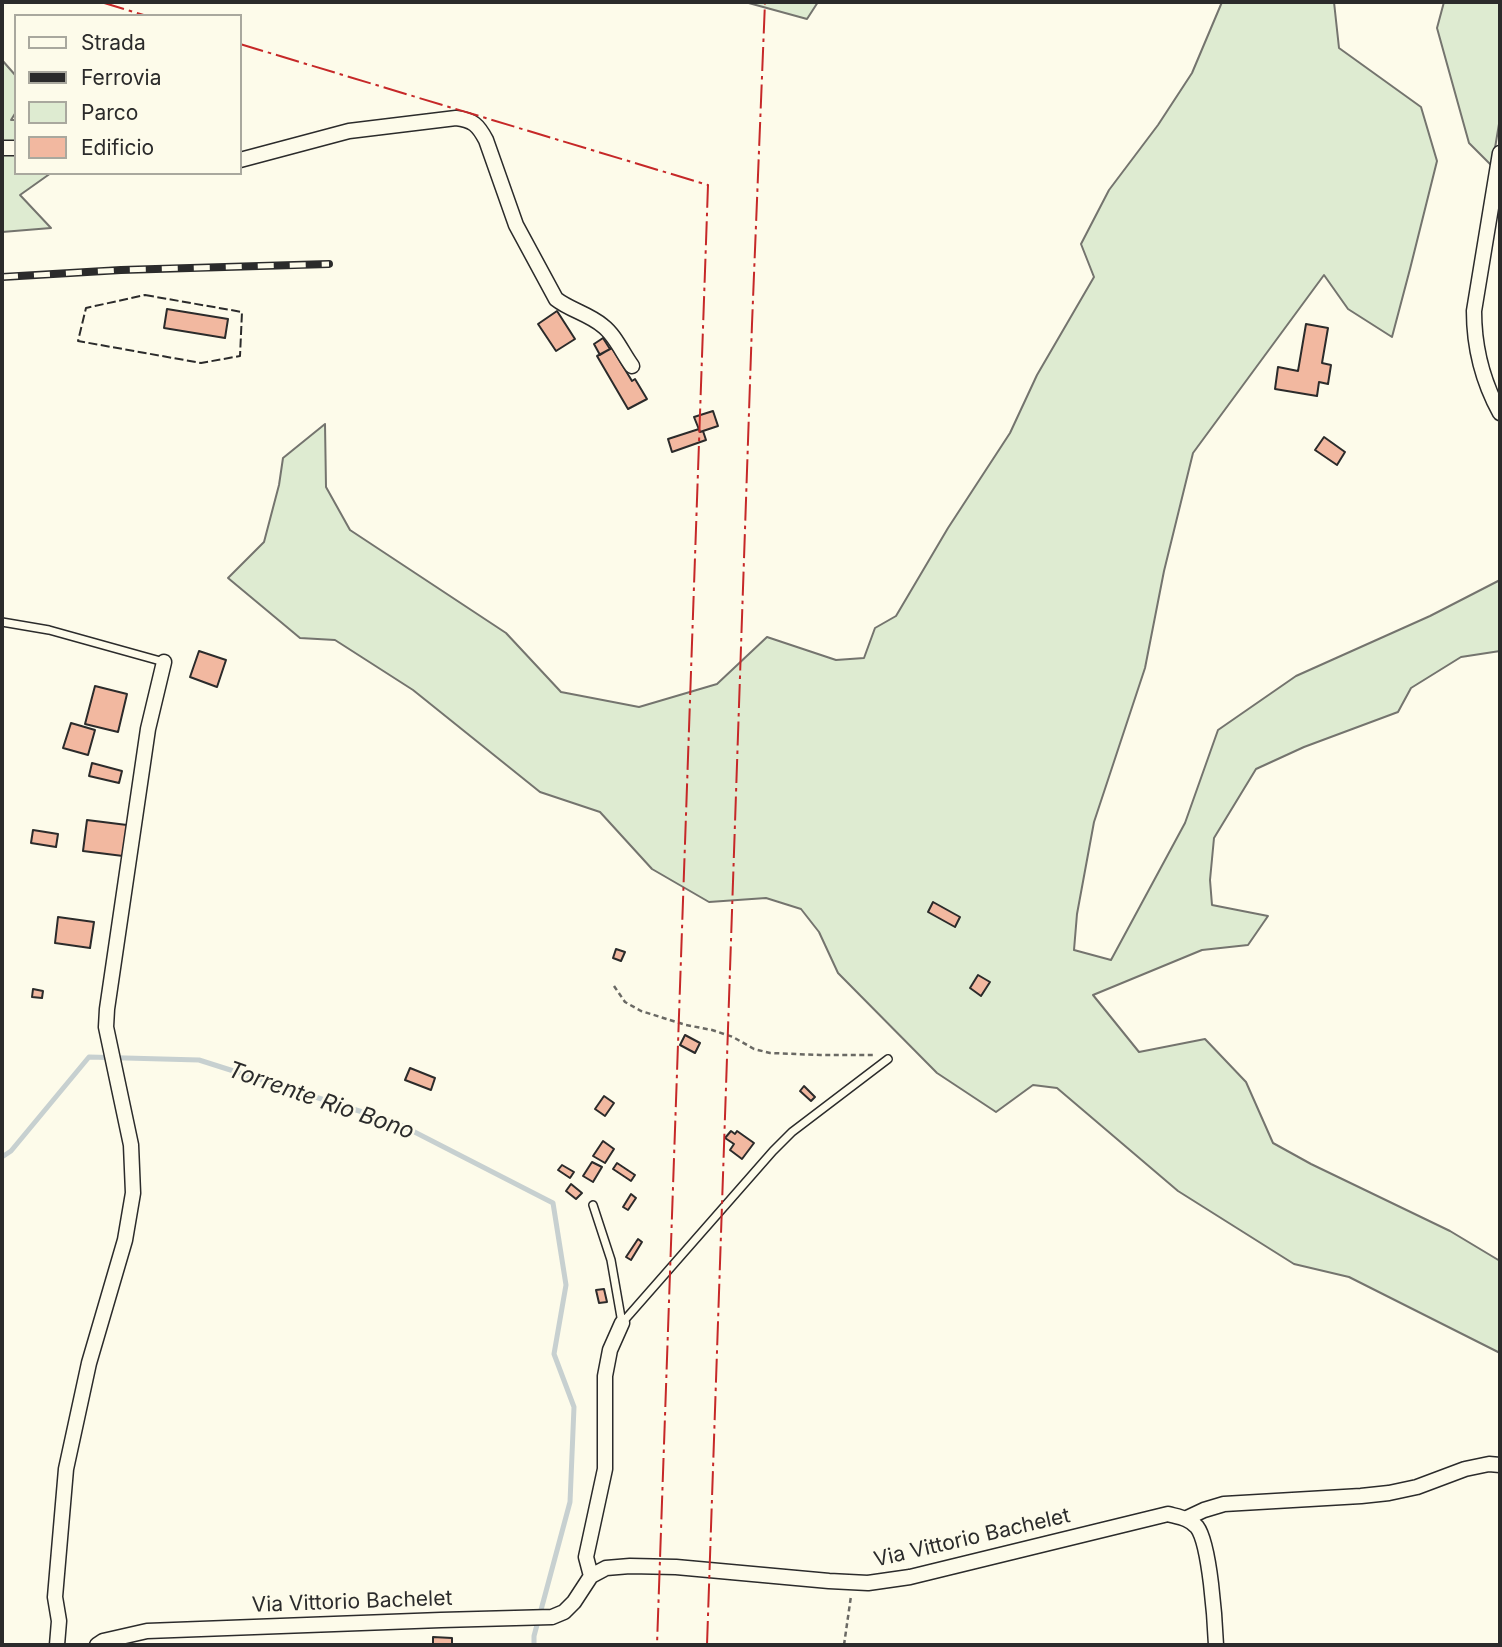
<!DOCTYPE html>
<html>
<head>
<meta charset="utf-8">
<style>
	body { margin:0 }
	#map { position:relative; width:1502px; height:1647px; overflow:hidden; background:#fdfbea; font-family:Inter,sans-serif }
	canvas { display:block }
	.frame { position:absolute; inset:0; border:4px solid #2b2b2b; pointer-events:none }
	.legend { position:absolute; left:14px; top:14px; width:228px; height:161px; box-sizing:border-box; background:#fdfbea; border:2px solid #a9a89e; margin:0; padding:9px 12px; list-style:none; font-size:21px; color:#2b2b2b }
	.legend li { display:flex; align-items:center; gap:14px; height:35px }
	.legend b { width:35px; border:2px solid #a9a89e }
</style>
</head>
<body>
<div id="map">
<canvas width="1502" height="1647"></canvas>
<div class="frame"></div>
<ul class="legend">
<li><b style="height:9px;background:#fdfbea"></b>Strada</li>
<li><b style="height:9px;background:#2b2b2b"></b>Ferrovia</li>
<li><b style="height:19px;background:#deebd1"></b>Parco</li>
<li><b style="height:19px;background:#f2b8a0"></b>Edificio</li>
</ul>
</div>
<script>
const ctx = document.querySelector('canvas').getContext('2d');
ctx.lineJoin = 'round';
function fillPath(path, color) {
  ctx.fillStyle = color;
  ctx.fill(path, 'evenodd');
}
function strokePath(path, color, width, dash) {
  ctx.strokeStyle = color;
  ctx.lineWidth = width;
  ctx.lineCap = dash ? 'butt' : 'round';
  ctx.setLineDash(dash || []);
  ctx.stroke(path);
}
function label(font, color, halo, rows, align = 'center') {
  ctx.font = font + ' Inter,sans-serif';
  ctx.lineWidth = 5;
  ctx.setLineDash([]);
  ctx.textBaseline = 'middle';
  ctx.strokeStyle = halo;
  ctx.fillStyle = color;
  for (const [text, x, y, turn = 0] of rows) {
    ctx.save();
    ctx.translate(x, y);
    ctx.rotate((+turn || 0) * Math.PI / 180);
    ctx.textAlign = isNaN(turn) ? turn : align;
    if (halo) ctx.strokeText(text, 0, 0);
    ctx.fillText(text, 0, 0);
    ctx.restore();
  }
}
const green = new Path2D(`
	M745 2H818L807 19Z
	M1222 2H1334L1339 48 1421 107 1437 161 1410 269 1392 337 1348 309 1324 275 1193 453 1164 571 1145 668 1094 822 1077 914 1074 950 1111 960 1185 823 1218 730 1296 676 1430 616 1500 580V651L1461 657 1411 688 1398 712 1304 747 1256 769 1214 838 1210 880 1212 905 1268 916 1248 945 1202 950 1093 995 1139 1052 1205 1039 1246 1082 1273 1143 1311 1164 1450 1231 1500 1261V1353L1349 1277 1294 1264 1178 1191 1057 1088 1033 1085 996 1112 937 1073 838 973 819 932 801 909 766 898 709 902 652 869 600 812 540 792 413 690 335 640 300 638 228 578 264 542 279 485 283 458 325 424 326 487 350 530 506 633 561 692 639 707 717 684 767 637 836 660 864 658 875 628 896 616 948 528 1010 433 1037 375 1094 277 1081 244 1109 190 1158 125 1192 73Z
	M1444 2H1500V118L1492 166 1469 143 1437 28Z
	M2 60 16 76V112L11 120H16V173H51L20 195 51 228 2 232Z`);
const stream = new Path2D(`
	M2 1157 11 1151 89 1057 199 1060 397 1123 553 1203 566 1285 554 1354 574 1407 570 1502 534 1636V1645`);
const building = new Path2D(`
	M167 309 228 319 225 338 164 328Z
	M557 311 575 339 556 351 538 324Z
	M1306 324 1328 328 1322 363 1331 365 1328 384 1319 382 1317 396 1275 389 1278 367 1298 371Z
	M603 338 610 349 600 355 594 344Z
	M612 348 632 381 635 379 647 399 628 409 597 356Z
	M713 411 718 426 700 432 694 417Z
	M699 429 700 432 703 431 706 440 672 452 668 439Z
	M1324 437 1345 452 1337 465 1315 450Z
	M199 651 226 660 217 687 190 677Z
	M95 686 127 694 118 732 85 724Z
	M71 723 95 730 88 755 63 748Z
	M92 763 122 771 119 783 89 776Z
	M87 820 127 825 123 856 83 851Z
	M33 830 58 834 56 847 31 843Z
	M933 902 960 917 955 927 928 912Z
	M58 917 94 922 90 948 55 943Z
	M616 949 625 952 621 961 613 958Z
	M978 975 990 982 981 996 970 988Z
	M33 989 43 991 42 998 32 997Z
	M685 1035 700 1043 695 1053 680 1045Z
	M410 1068 435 1078 431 1090 405 1080Z
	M804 1086 815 1097 811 1101 800 1091Z
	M604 1096 614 1103 605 1116 595 1109Z
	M731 1131 735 1134 737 1131 754 1143 742 1159 730 1150 734 1144 725 1138Z
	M603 1141 614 1149 605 1163 593 1156Z
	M592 1162 602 1167 593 1182 583 1176Z
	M617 1163 635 1175 631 1181 613 1169Z
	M562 1165 574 1172 570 1178 558 1170Z
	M571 1184 582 1193 576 1199 566 1191Z
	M631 1194 636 1198 628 1210 623 1207Z
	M638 1239 642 1242 631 1260 626 1257Z
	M604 1289 607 1302 599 1303 596 1290Z
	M433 1637 452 1638V1645H433Z`);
const path = new Path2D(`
	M614 986 625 1002 641 1011 686 1025 712 1030 733 1037 754 1049 770 1053 820 1055H875
	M844 1645 851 1596`);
const lane = new Path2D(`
	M2 622 49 630 164 662
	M593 1205 611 1260 622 1323
	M622 1323 773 1151 792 1132 888 1059`);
const street = new Path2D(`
	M2 148H16
	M1500 153 1474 311C1474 346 1483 382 1500 413
	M240 160 349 131 456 118C473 120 478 125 486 140L516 225 556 299C570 310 589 314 603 326 615 335 623 354 632 366
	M1187 1518 1204 1510 1224 1504 1361 1496 1389 1493 1417 1487 1465 1469 1489 1464 1500 1465
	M591 1576 586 1557 605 1469V1376L610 1350 622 1323
	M57 1645 59 1621 55 1597 66 1469 89 1363 125 1240 133 1193 131 1145 106 1027 107 1009 148 729 164 662
	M97 1645 103 1641 147 1631 441 1620 552 1617 564 1612 574 1602 591 1576 606 1568 630 1566 676 1567 829 1581 868 1583 910 1577 1168 1514C1179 1517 1189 1518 1197 1527 1210 1544 1215 1622 1216 1645`);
const rail = new Path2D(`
	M2 277 121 270 329 264`);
const fence = new Path2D(`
	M145 295 242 312 240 356 201 363 78 341 86 308Z`);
const power = new Path2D(`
	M101 2 147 16
	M240 44 708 185 657 1645
	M707 1645 752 324 765 2`);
const streetNames = [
	["Via Vittorio Bachelet",972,1538,-13],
	["Via Vittorio Bachelet",352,1602,-2]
];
const waterNames = [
	["Torrente Rio Bono",321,1101,19]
];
fillPath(green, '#deebd1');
strokePath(green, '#74746e', 2);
strokePath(stream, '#c7d0d0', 5);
fillPath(building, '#f2b8a0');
strokePath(building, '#2b2b2b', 2);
strokePath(lane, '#2b2b2b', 10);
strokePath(street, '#2b2b2b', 17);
strokePath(path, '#6a6964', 2.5, [5, 3.5]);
strokePath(lane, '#fdfbea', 7);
strokePath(street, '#fdfbea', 14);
strokePath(rail, '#2b2b2b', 8);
strokePath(rail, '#fdfbea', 5, [16]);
strokePath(fence, '#2b2b2b', 2, [9, 3.5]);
strokePath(power, '#c62828', 2, [24, 5, 3.5, 5]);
label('21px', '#2b2b2b', '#fdfbea', streetNames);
label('italic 23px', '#2b2b2b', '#fdfbea', waterNames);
</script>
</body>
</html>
